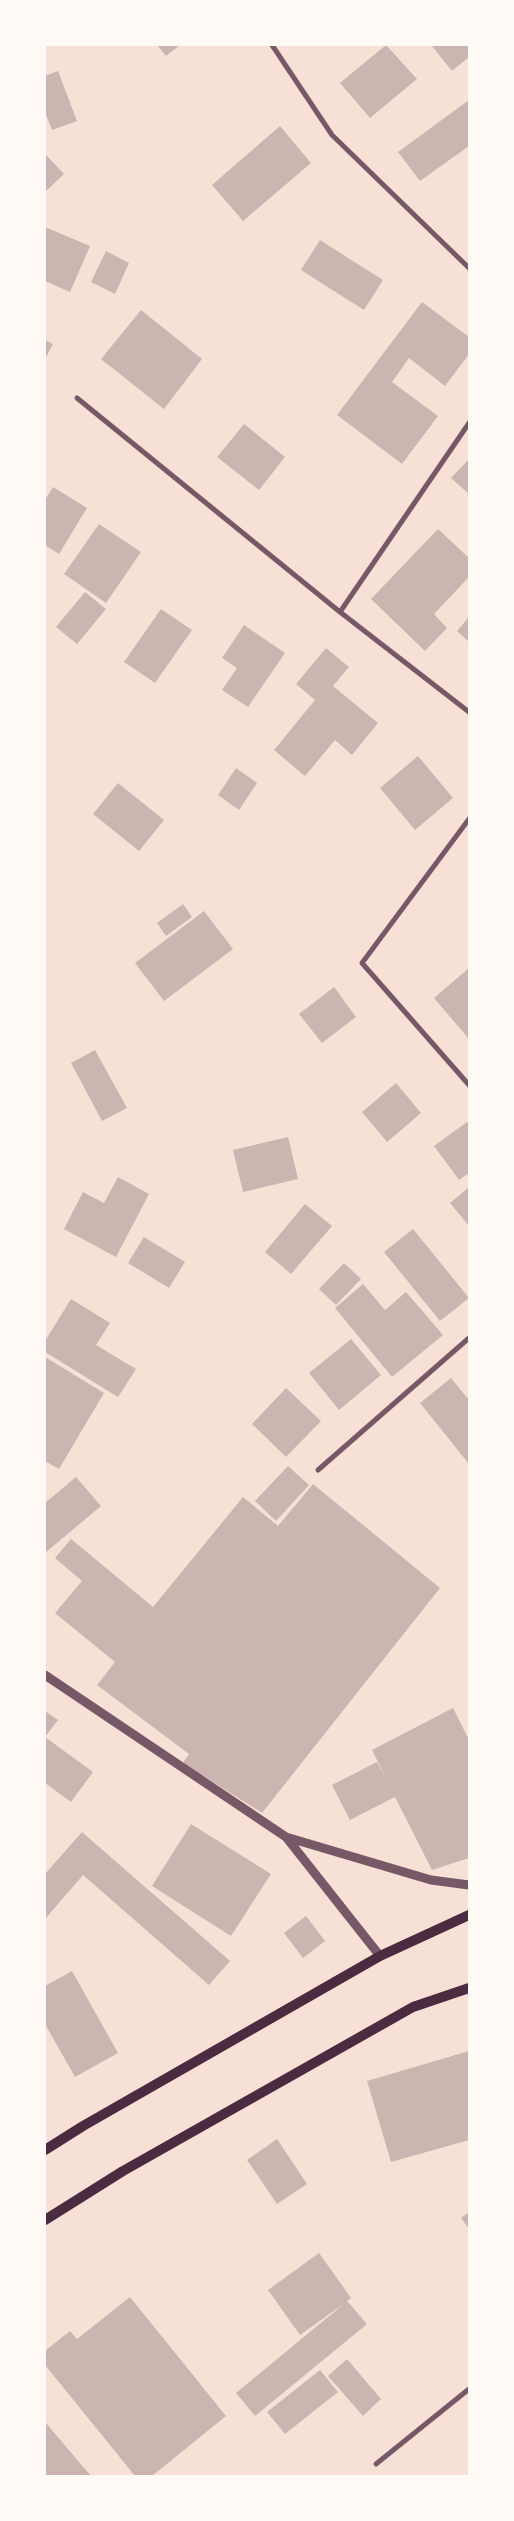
<!DOCTYPE html>
<html>
<head>
<meta charset="utf-8">
<style>
	body { margin:0 }
	#map { position:relative; width:514px; height:2521px; overflow:hidden; background:#f7e1d7; font-family:Manrope,sans-serif }
	canvas { display:block }
	.frame { position:absolute; inset:0; border:46px solid #fffaf5; pointer-events:none }
</style>
</head>
<body>
<div id="map">
<canvas width="514" height="2521"></canvas>
<div class="frame"></div>
</div>
<script>
const ctx = document.querySelector('canvas').getContext('2d');
ctx.lineJoin = 'round';
function fillPath(path, color) {
  ctx.fillStyle = color;
  ctx.fill(path, 'evenodd');
}
function strokePath(path, color, width, dash) {
  ctx.strokeStyle = color;
  ctx.lineWidth = width;
  ctx.lineCap = dash ? 'butt' : 'round';
  ctx.setLineDash(dash || []);
  ctx.stroke(path);
}
const building = new Path2D(`
	M157 45H180L166 56Z
	M386 45 417 79 370 118 340 83Z
	M431 45H469V57L452 71Z
	M58 71 77 121 52 130 45 112V76Z
	M469 100V146L420 181 398 152Z
	M280 126 311 163 243 221 212 185Z
	M45 154 64 174 45 192Z
	M45 227 90 246 70 292 45 281Z
	M320 240 383 280 364 310 301 270Z
	M106 251 129 263 115 294 91 282Z
	M422 302 469 337V354L445 386 409 358 392 382 438 416 402 464 337 415Z
	M141 310 202 359 164 409 101 359Z
	M45 340 53 344 45 359Z
	M244 424 285 457 259 490 217 457Z
	M469 459V494L451 478Z
	M53 487 87 508 59 554 45 545V500Z
	M99 524 141 552 106 603 64 574Z
	M438 529 469 558V577L434 614 447 628 425 651 371 599Z
	M85 592 106 609 77 644 56 627Z
	M161 609 192 630 155 683 124 662Z
	M469 617V642L457 631Z
	M244 625 285 653 248 707 222 690 237 668 222 658Z
	M326 648 349 667 333 686 378 723 352 755 335 740 305 776 274 750 315 700 296 684Z
	M418 756 453 798 415 830 380 788Z
	M236 768 257 783 239 810 218 795Z
	M118 783 164 820 139 851 93 814Z
	M183 904 192 917 166 936 157 923Z
	M204 911 233 949 164 1001 135 963Z
	M469 968V1039L434 998Z
	M334 987 356 1017 322 1043 299 1014Z
	M95 1050 127 1108 102 1121 71 1063Z
	M396 1083 421 1113 387 1142 362 1112Z
	M467 1122 469 1125V1173L459 1180 434 1146Z
	M288 1137 298 1179 243 1192 233 1150Z
	M118 1177 149 1194 116 1257 64 1229 83 1192 104 1203Z
	M469 1187V1226L450 1203Z
	M305 1204 332 1226 291 1274 265 1252Z
	M413 1229 469 1298 440 1321 384 1252Z
	M144 1237 185 1262 169 1288 128 1263Z
	M344 1263 361 1279 336 1305 319 1289Z
	M363 1284 385 1310 406 1292 443 1335 392 1377 335 1308Z
	M71 1299 110 1323 96 1345 136 1369 118 1397 45 1352V1341Z
	M351 1339 381 1375 339 1410 309 1373Z
	M45 1357 104 1393 59 1469 45 1461Z
	M451 1378 469 1400V1464L420 1403Z
	M286 1388 321 1421 286 1457 252 1424Z
	M288 1466 309 1485 276 1521 255 1501Z
	M76 1477 101 1506 45 1553V1503Z
	M313 1484 440 1588 262 1813 183 1763 189 1754 97 1685 115 1662 55 1613 82 1581 55 1558 71 1539 153 1607 243 1497 278 1526Z
	M453 1708 469 1740V1858L432 1870 395 1797 350 1820 332 1785 377 1762 387 1780 372 1750Z
	M45 1711 58 1720 45 1737 93 1772 71 1802 45 1783Z
	M191 1824 271 1874 231 1936 152 1886Z
	M82 1832 230 1961 209 1985 83 1875 45 1919V1874Z
	M306 1916 325 1941 303 1958 284 1933Z
	M72 1971 118 2053 75 2077 45 2024V1986Z
	M469 2051V2140L391 2162 367 2081Z
	M277 2139 307 2184 277 2204 247 2160Z
	M469 2212V2229L461 2218Z
	M319 2253 351 2298 347 2301 367 2324 255 2416 236 2393 345 2303 300 2335 268 2290Z
	M130 2297 226 2416 152 2476H135L45 2365V2351L70 2331 77 2339Z
	M347 2359 381 2399 363 2416 328 2376Z
	M320 2370 338 2392 285 2434 267 2412Z
	M45 2422 91 2476H45Z`);
const minor = new Path2D(`
	M272 45 332 135 469 268
	M77 398 340 612 469 712
	M340 612 469 423
	M469 819 362 963 469 1085
	M318 1470 469 1338
	M376 2464 469 2389`);
const tertiary = new Path2D(`
	M45 1675 286 1837 431 1880 469 1885
	M286 1837 380 1956`);
const secondary = new Path2D(`
	M45 2150 83 2126 380 1956 469 1915
	M45 2220 123 2171 413 2007 469 1988`);
fillPath(building, '#ccb4b1');
strokePath(minor, '#755966', 5);
strokePath(tertiary, '#755966', 9);
strokePath(secondary, '#4a2c40', 10);
</script>
</body>
</html>
